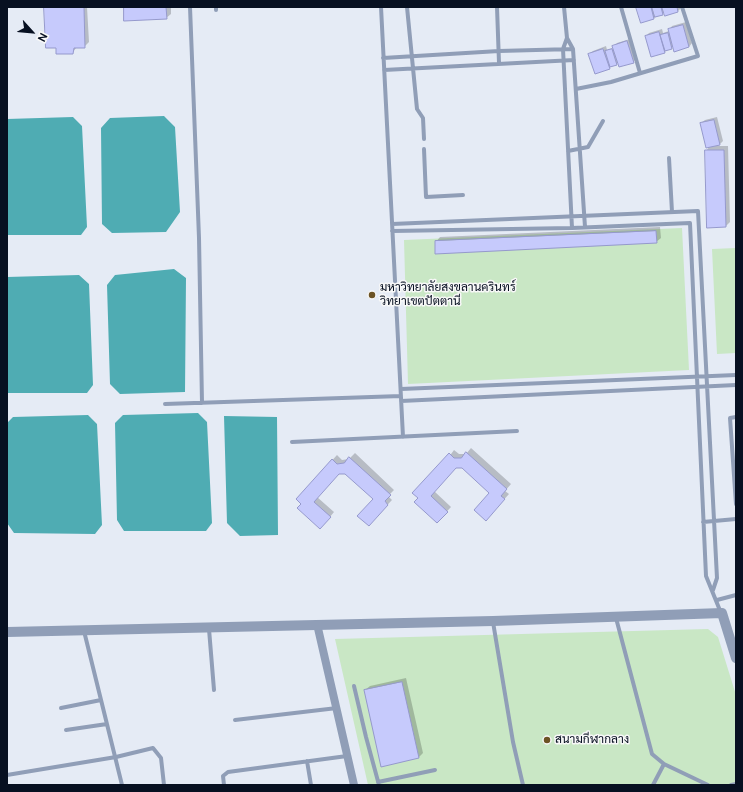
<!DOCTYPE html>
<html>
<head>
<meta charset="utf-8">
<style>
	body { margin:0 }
	#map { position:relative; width:743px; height:792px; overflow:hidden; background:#e5ebf5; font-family:"DM Sans",sans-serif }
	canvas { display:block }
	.frame { position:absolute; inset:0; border:8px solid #071021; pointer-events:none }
	.north { position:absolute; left:12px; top:12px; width:40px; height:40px; -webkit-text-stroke:3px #f8f8f8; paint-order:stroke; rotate:117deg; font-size:11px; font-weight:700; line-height:16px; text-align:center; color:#071021 }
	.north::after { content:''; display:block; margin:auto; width:14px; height:18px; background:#071021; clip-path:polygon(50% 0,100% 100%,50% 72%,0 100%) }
</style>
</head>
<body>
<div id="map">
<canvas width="743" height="792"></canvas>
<div class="frame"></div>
<div class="north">N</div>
</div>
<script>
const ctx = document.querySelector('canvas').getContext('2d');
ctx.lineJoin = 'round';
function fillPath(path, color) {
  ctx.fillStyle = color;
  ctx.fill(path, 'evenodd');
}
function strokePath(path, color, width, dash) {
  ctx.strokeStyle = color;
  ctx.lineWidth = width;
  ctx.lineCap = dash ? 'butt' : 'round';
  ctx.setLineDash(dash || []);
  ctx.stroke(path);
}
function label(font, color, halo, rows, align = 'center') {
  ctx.font = font + ' "DM Sans",Sarabun,sans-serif';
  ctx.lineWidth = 3;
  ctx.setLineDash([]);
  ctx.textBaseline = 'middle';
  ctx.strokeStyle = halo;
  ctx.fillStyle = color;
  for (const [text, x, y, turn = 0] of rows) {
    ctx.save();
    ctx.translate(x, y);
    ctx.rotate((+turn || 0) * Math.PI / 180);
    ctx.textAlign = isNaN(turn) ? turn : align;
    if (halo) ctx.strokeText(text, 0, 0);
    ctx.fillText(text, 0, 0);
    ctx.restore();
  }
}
const green = new Path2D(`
	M682 228 689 370 408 384 404 240Z
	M736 248V353L717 354 712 249Z
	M708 629 718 637 736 695V785H368L335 639Z`);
const water = new Path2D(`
	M164 116 175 127 180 212 166 232 112 233 102 224 101 128 110 118Z
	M73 117 82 126 87 227 81 235H7V119Z
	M174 269 186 278 185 392 120 394 110 384 107 285 115 275Z
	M79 275 89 284 93 385 87 393H7V277Z
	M198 413 207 422 212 523 206 531H124L117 520 115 423 123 415Z
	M88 415 97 424 102 525 95 534 14 533 7 523V423L13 417Z
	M224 416 277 417 278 535 240 536 227 523Z`);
const shadow = new Path2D(`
	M45 7H87L89 42 84 47H77L72 53 57 47Z
	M125 7H171V14L166 18Z
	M637 7H680L681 8 678 11 665 12 654 18 641 22Z
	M686 22 692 43 689 47 675 51 674 46 664 52 646 36 649 33 662 29 663 33 669 31 672 26Z
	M630 39 636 59 633 62H618L609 68 589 55 593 51 606 46 607 50 614 48 617 43Z
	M717 117 723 141 718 146H728L730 222 726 226 708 227 706 151 710 146 701 123 705 120Z
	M660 227 661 238 656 242H436L440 237Z
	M471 448 511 484 505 491 509 494 490 515 491 493 462 467H456L434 491 451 507 437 522 416 502 454 450 459 454H466Z
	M355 453 394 490 388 496 392 500 373 520 374 499 345 473H339L317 497 334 512 325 523 297 499 337 455 342 460 349 459Z
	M406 678 423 753 418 758 365 690 370 686Z`);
const building = new Path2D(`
	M44 7H84L85 48H74L73 54H56V48H46Z
	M124 7H166L167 19 124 21Z
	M636 7H651L654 19 641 23Z
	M652 7H661L663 15 655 17Z
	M662 7H677L678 12 665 16Z
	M683 25 689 47 674 52 668 29Z
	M659 32 665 53 651 57 645 36Z
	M668 33 672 49 665 51 660 35Z
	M627 41 634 63 619 67 612 46Z
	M603 49 610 69 595 74 588 54Z
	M612 49 617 65 610 67 605 51Z
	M714 120 720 145 706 148 700 123Z
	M705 150H724L726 227 707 228Z
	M656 231 657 243 435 254V241Z
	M466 452 507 489 501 496 505 499 486 521 474 510 489 493 462 468H456L431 496 448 512 437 523 414 502 418 498 412 493 449 453 454 458H461Z
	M349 457 391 495 385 501 388 505 369 526 357 516 373 499 345 474H339L314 502 331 517 320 529 297 508 301 504 296 499 332 459 337 464 344 463Z
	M402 682 419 758 381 767 364 690Z`);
const service = new Path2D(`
	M190 7 199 238 202 403
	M216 7V10
	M381 7 403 437
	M407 7 417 109 423 118 424 139
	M497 7 499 63
	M564 7 567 38 563 49 572 228
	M621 7 640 73
	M567 38 573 49 585 227
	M383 58 499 51 573 49
	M384 70 574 60
	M576 89 611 82 698 56 682 7
	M424 149 426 197 463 195
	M568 151 588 147 603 121
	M669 158 672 212
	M392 224 698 211 717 578 713 590
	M392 231 572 228 690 223 706 576 721 613
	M401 389 736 375
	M401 401 736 385
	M165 404 401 396
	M736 417 730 418 736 504
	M292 442 517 431
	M703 522 736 519
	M717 600 736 595
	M616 618 652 754 664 764 708 785
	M493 622 513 742 523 785
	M209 629 214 690
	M84 631 122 785
	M354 686 366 737 379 785
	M61 708 101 700
	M235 720 337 708
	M66 730 107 724
	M307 761 311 785
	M7 775 116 757 153 748 161 758 164 785
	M378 782 435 770
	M224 785 223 776 228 772 347 756
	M653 785 664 764
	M731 785 736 784`);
const minor = new Path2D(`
	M317 624 354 785`);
const tertiary = new Path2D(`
	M7 632 493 621 722 613 736 658`);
const markers = [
	[372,295,4,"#6c5324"],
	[547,740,4,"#6c5324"]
];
const poiNames = [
	["มหาวิทยาลัยสงขลานครินทร์",380,288],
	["วิทยาเขตปัตตานี",380,302],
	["สนามกีฬากลาง",555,740]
];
fillPath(green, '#c9e7c5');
fillPath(water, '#4facb3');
fillPath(shadow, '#0003');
fillPath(building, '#c6cafc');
strokePath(building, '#9599cc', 1);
strokePath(service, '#909eb7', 4);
strokePath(minor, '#909eb7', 8);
strokePath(tertiary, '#909eb7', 10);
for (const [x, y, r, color] of markers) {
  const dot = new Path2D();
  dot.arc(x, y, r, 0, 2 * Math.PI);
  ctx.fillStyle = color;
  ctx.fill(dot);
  strokePath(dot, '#f8f8f8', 1.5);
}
label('12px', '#071021', '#f8f8f8', poiNames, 'left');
</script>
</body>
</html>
